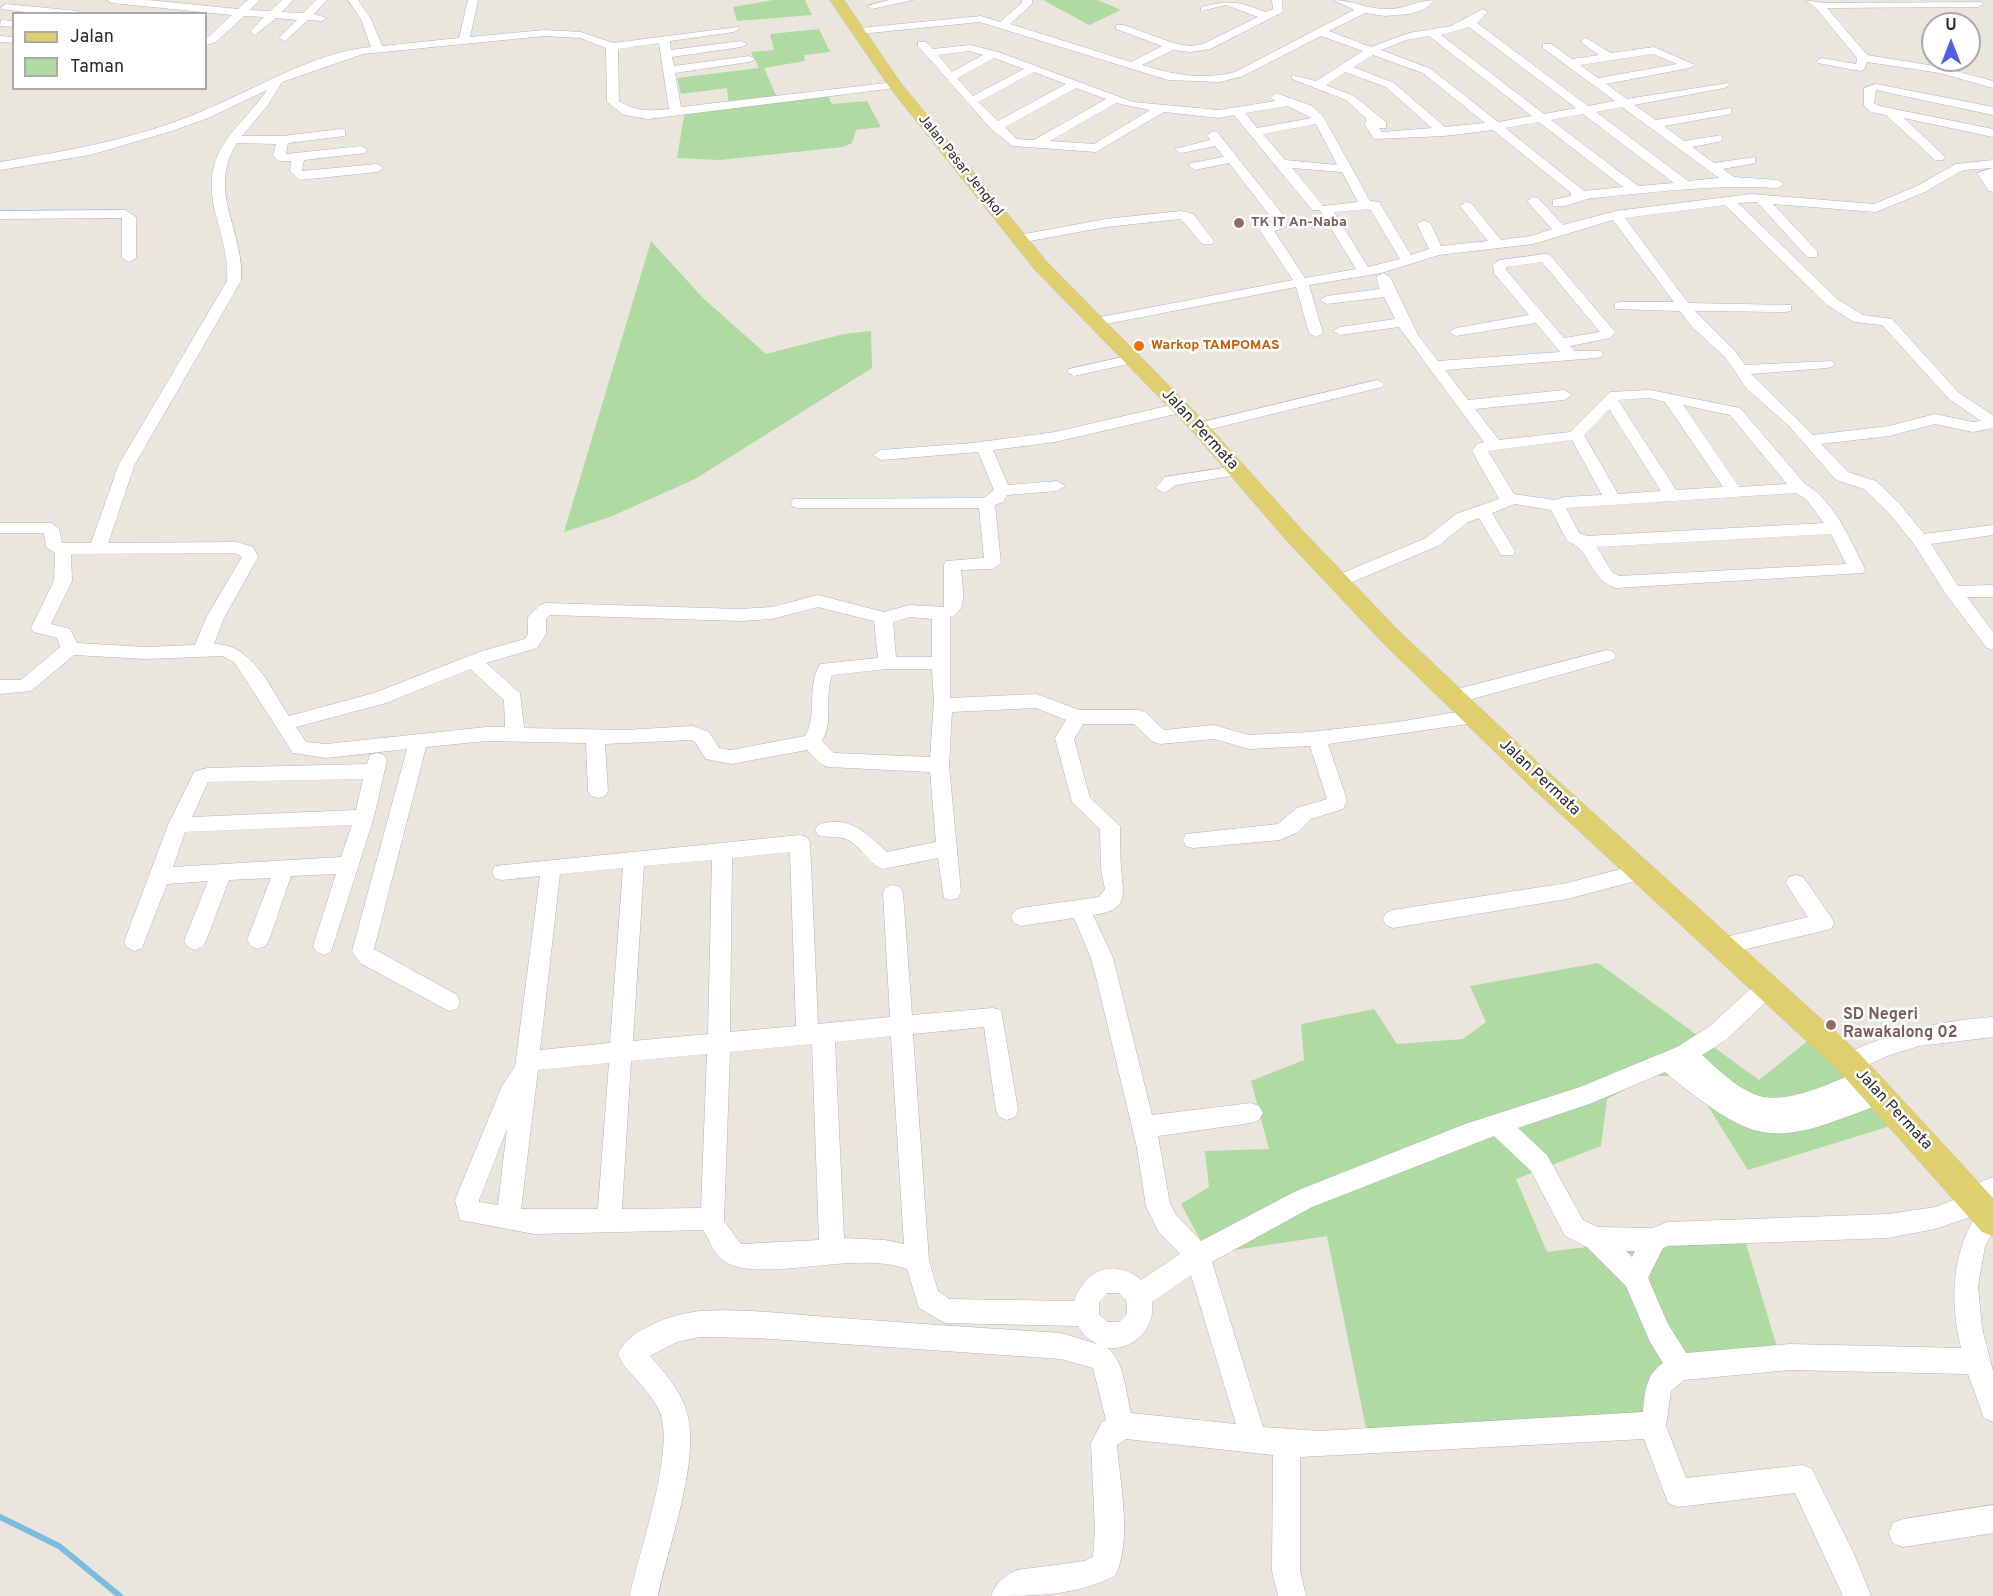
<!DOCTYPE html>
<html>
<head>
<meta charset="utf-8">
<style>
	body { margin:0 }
	#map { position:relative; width:1993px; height:1596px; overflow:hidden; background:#eae6de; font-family:Overpass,sans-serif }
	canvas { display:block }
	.legend { position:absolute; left:12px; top:12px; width:195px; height:78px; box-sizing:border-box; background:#fff; border:2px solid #aaa; margin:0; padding:8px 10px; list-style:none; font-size:18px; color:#2a2a2a }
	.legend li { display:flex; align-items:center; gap:12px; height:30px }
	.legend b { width:30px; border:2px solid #aaa }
	.north { position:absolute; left:1921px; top:12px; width:60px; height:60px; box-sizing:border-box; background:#fff; border:2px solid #aaa; border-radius:50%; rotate:0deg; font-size:16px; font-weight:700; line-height:24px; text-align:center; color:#2a2a2a }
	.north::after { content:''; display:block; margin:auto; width:21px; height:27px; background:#525fe3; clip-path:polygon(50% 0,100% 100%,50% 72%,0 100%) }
</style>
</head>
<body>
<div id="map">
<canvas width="1993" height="1596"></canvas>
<ul class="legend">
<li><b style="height:8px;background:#dfcf6e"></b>Jalan</li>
<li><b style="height:16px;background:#afdaa1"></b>Taman</li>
</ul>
<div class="north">U</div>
</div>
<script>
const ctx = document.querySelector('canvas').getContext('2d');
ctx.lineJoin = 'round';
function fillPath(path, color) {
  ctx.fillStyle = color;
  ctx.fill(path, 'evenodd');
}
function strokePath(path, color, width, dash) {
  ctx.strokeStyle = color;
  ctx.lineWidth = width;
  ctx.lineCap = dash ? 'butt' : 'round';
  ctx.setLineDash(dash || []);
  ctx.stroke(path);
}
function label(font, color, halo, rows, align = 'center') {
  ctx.font = font + ' Overpass,sans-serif';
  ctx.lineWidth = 5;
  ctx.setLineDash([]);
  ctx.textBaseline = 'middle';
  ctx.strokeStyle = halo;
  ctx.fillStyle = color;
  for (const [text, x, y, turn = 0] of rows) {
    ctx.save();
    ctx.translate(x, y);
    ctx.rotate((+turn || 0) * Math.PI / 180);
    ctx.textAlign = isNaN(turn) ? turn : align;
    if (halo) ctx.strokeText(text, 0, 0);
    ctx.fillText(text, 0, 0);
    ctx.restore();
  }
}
const green = new Path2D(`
	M773 0H805L812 15 737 21 733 7Z
	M1043 0H1098L1121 10 1089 25Z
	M819 29 830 52 804 55 805 61 764 68 778 100 827 94 832 104 867 101 881 127 856 130 852 143 843 147 720 160 677 158 685 110 729 106 727 88 681 94 677 78 759 68 751 52 774 50 770 34Z
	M651 241 703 298 766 354 844 334 871 331 872 368 695 479 610 517 564 532Z
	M1598 963 1759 1080 1815 1035 1900 1123 1748 1170 1689 1076H1651L1607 1099 1601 1146 1516 1179 1547 1252 1741 1227 1777 1347 1673 1359 1667 1422 1367 1433 1327 1236 1208 1254 1181 1204 1209 1187 1205 1151 1269 1149 1251 1081 1304 1060 1301 1024 1374 1009 1397 1044 1463 1039 1486 1022 1470 986Z`);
const stream = new Path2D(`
	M0 1517 59 1546 120 1596`);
const minor = new Path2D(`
	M107 0H148L238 9 248 0H259L250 10 270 11 282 0H293L282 12 303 13 316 0H327L314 14 327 18 322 21 308 20 285 41 279 38 297 20 276 18 255 35 250 32 264 17 244 16 216 42 206 45V39L232 15 112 3Z
	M348 0H358L371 19 382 46 459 38 468 0H478L470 37 544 30 581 32 613 43 738 27 739 29 734 32 670 41 671 50 741 41 747 44 741 47 672 57 674 66 749 56 755 59 749 62 675 73 681 107 895 82 901 85 895 88 648 119 624 115 607 102 606 48 580 38 544 36 363 54 282 82 268 105 242 136H283L341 129 345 130V136L288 143 286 154 361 146 367 150 365 153 304 160 302 171 377 164 383 168 377 172 300 180 290 171 291 161H279L273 156 276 144 237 143C206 192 245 230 241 281L135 464 108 543 237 542 253 547 258 557 224 618 214 644C252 643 270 688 289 716L374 693 482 651 525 639 528 634V617L540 605 546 603 740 609 772 607 818 595 884 612 910 605 944 607V565L946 561 984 558 979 508H799L793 507 791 503 793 499 984 498 994 490 978 452 881 460 873 455 881 450 973 443 1055 432 1180 403 1185 405 1188 408 1185 411 1180 413 1055 442 993 450 1008 485 1057 481 1065 486 1057 491 1007 495 1003 502 995 505 1001 563 993 569 961 570C962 586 969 611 950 617V698L1037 694 1079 710H1138L1145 712 1164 730 1214 725 1249 735 1310 732 1398 722 1474 709 1481 711 1483 716 1481 721 1474 723 1328 744 1347 800 1343 809 1311 819 1298 832 1280 840 1193 848 1186 846 1183 840 1186 834 1278 824 1297 808 1327 799 1310 746 1249 749 1214 739 1160 744 1153 742 1134 724H1083L1074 739 1090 798 1120 826C1120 840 1120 855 1121 869 1124 897 1128 910 1093 915L1113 958 1152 1115 1251 1103 1259 1106 1263 1113 1259 1120 1251 1123 1158 1136 1170 1204 1176 1215 1201 1241 1296 1191 1465 1124 1580 1087 1677 1047 1710 1026 1758 982 1766 979 1774 982 1777 988 1774 994 1726 1040 1702 1055C1718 1069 1734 1086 1754 1094 1784 1108 1836 1080 1865 1069L1873 1072 1876 1079 1873 1086 1860 1091 1880 1084 1888 1087 1891 1094 1888 1101C1775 1145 1762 1152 1665 1072L1592 1103 1518 1128 1547 1155 1583 1220 1598 1227 1653 1228 1667 1222 1888 1214 1935 1207 1959 1198 1963 1189 1993 1177V1199L1988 1201V1205L1993 1207V1231L1985 1246 1978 1286 1982 1328 1993 1371V1422L1984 1418 1968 1374 1790 1370 1684 1380 1671 1391 1666 1426 1686 1478 1802 1465 1812 1469 1854 1554 1871 1596H1843L1795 1493 1678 1507 1668 1503 1644 1439 1300 1457V1571L1306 1596H1278L1272 1571 1273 1455 1126 1439 1117 1445C1120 1485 1132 1537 1116 1575 1077 1596 1034 1596 991 1596 996 1583 1004 1575 1017 1570L1085 1561 1093 1557 1095 1529 1091 1443 1102 1422 1106 1420 1093 1368 1061 1359 757 1338 700 1337 677 1342 650 1356C664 1372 679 1389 686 1409 702 1459 668 1545 658 1596H630C638 1554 677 1447 659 1410 651 1393 634 1378 622 1363L618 1354C629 1328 674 1314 700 1311 742 1308 786 1314 828 1317 906 1323 983 1328 1061 1333L1097 1344 1085 1336 1078 1326 945 1323 919 1308 907 1269C855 1249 759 1285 724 1261 713 1254 710 1240 703 1230L534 1234 460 1220 455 1200 502 1086 515 1067 540 876 502 880 495 878 492 872 495 866 800 835 807 837 810 843 818 1024 890 1017 883 893 886 887 893 885 900 887 903 893 912 1015 993 1008 1001 1010 1018 1110 1015 1117 1007 1120 999 1117 996 1110 984 1027 913 1034 929 1261 938 1291 949 1299 1074 1301C1085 1270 1114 1257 1141 1280L1180 1254 1158 1231 1146 1206 1137 1148 1098 985 1091 958 1074 918 1021 926 1014 923 1011 917 1014 911 1021 908 1099 897 1105 889 1101 869 1100 829 1072 802 1055 738 1066 720 1036 708 952 712 949 765 961 892 958 898 951 900 944 898 938 858 883 869C868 864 861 845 846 839 838 836 827 838 818 835L815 830 818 825C849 814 866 833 887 852L936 842 930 772 829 767 822 765 807 750 731 764 706 759 695 742 691 740 605 744 608 791 605 796 598 798 591 796 588 791 586 743 486 741 426 747 374 949 457 995 460 1002 457 1009 449 1011 360 963 352 951 407 749 326 758 293 753 235 663 223 656 146 659 74 655 31 691 0 694V680H21L60 647 57 638 34 632 31 628 54 581 55 553 46 547 44 533H0V523H51L59 528 62 543H91L119 464 227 281C231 239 199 198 217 157 228 131 252 113 267 90L208 118 172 131 90 155 0 170V162C68 151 136 139 200 112 252 91 314 52 371 47L361 19ZM659 43 669 109C649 111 636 112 619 101L618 49ZM235 553 242 557 206 618 195 645 146 647 77 643 70 629 51 624 72 581 71 554ZM818 607 874 621 878 658 820 664C806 689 818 716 805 736L731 750 719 748 709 732 693 726 625 730 524 728 520 693 486 663 537 648 546 634V619L550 615 740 621 772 619ZM910 617 932 619V657H896L893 622ZM470 669 504 700 505 727H486L326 744 306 742 296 727 386 703ZM887 669H932L934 702 930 757 834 753 822 741C834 721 824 697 832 675ZM790 852 796 1026 730 1032 732 858ZM712 860 708 1034 633 1041 644 866ZM623 868 610 1043 540 1050 560 874ZM891 1036 904 1244 885 1240 844 1238 835 1042ZM812 1044 819 1240 741 1244 724 1221 730 1052ZM707 1054 701 1208 622 1209 631 1061ZM609 1063 598 1209H521L538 1070ZM507 1129 498 1205 479 1202V1200ZM1494 1136 1531 1171 1565 1236 1587 1247 1626 1286 1650 1342 1663 1363C1645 1376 1645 1392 1643 1412L1320 1431 1263 1427 1212 1262 1312 1207ZM1976 1215C1951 1258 1950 1300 1961 1348L1790 1344 1686 1353 1668 1324 1648 1278 1663 1248 1668 1246 1888 1238 1935 1229ZM1626 1251H1635L1632 1257ZM1191 1275 1236 1424 1131 1413C1126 1394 1124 1359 1107 1348 1133 1351 1156 1328 1152 1302ZM1107 1293H1119L1127 1302V1314L1119 1322H1107L1099 1314V1302Z
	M889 0H913L872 9 867 6Z
	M1022 0H1032V4L1010 24 1131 62 1162 46 1116 29V25H1124L1173 43 1190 46 1203 44 1258 17 1226 5 1201 11V7C1232 0 1234 1 1266 12L1273 9 1272 0H1282L1283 12 1210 49 1190 52 1173 50 1142 65C1173 75 1204 80 1235 72L1354 10 1334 0C1351 0 1367 9 1385 9 1404 10 1418 0 1435 0L1425 9 1410 14 1385 16 1365 13 1329 31 1371 47 1409 33 1451 26 1483 9 1488 12 1477 23 1588 106 1615 101 1543 48V44H1551L1572 59 1599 55 1582 43V39L1586 38 1611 53 1654 47 1695 65 1689 68 1606 84 1627 99 1728 83 1730 85 1724 88 1634 105 1656 120 1731 108V114L1664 126 1684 141 1722 135V141L1692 147 1714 163 1755 157V163L1723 169 1734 177 1778 180 1784 184 1778 188C1716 184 1655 192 1593 198 1581 199 1567 209 1553 206V200L1571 196V193L1493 130 1444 136 1374 139 1365 125 1366 118 1346 100 1292 79V75L1316 81 1363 51 1321 36 1243 76 1220 82 1168 80 980 22 860 34 855 31 860 28 981 16 1000 22 1022 3ZM1469 27 1576 108 1544 114 1441 35ZM1429 36 1532 116 1498 122 1431 69 1381 50 1406 40ZM1653 54 1677 64 1598 78 1580 65ZM1373 55 1423 73 1485 123 1445 127 1394 83 1353 67ZM1345 72 1386 87 1432 128 1382 132 1379 128H1386V122L1354 96 1326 85ZM1622 107 1719 178 1688 181 1596 112ZM1583 114 1674 183 1638 186 1551 120ZM1539 122 1623 187 1584 191 1505 128Z
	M1805 0 1823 3 1982 2 1983 4 1978 7 1827 8 1867 55 1941 67 1993 81V88L1940 73 1867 62 1864 70 1860 71 1818 63 1816 61 1822 58 1856 64 1857 58 1815 7Z
	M6 4 78 11 83 14H40L2 9 1 7Z
	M1 20 14 21V27L0 26Z
	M0 36 14 37V43L0 42Z
	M918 42H926L933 49 970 45 998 52 1133 102 1219 110 1275 101 1270 97 1276 93 1312 106 1323 116 1370 201 1379 202 1411 255 1429 249 1417 224 1424 220 1431 224 1441 246 1488 241 1460 206 1466 202 1471 203 1501 240 1531 236 1552 229 1527 201 1533 197 1538 198 1563 225 1616 211 1751 194 1874 204 1917 186 1956 164 1993 160V168L1963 170 1925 192 1876 212 1773 204 1817 251V257H1807L1757 202 1738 203 1837 299 1863 315 1892 319 1959 393 1993 415V428L1973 432 1935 424 1889 436 1821 444 1848 472 1876 481 1899 503 1924 534 1993 525V535L1931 544 1958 586 1993 585V597H1967L1993 632V650L1987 648 1947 596 1914 544 1887 511 1864 489 1836 480 1788 425 1747 389 1725 357 1693 328 1680 311 1615 309V303L1620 302H1674L1613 220 1533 244 1439 255 1381 273 1309 285 1323 333 1316 337 1309 333 1296 287 1096 326 1091 325 1089 322 1096 318 1293 280 1259 229 1274 221 1229 163 1195 170 1189 166 1191 163 1224 157 1215 146 1181 153 1175 149 1210 140 1207 135 1213 131 1217 132 1288 221 1284 228 1274 231 1305 278 1356 269 1320 210H1312L1234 115 1219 118 1164 112 1096 152 1013 146 992 130 918 46ZM970 51 983 55 952 72 938 55ZM994 58 1024 69 973 96 957 78ZM1034 72 1066 84 998 121 978 102ZM1076 88 1106 99 1034 140 1016 139 1005 127ZM1116 103 1150 110 1094 144 1050 141ZM1288 106 1312 118 1257 128 1245 113ZM1316 124 1337 165 1285 160 1263 134ZM1292 168 1342 172 1358 202 1323 206ZM1725 205 1827 305 1854 322 1882 325 1949 399 1981 421 1973 422 1935 414 1889 426 1813 435 1751 374 1827 368 1832 367 1834 364 1832 361 1745 365 1735 351 1695 311 1786 312 1791 311V305L1688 303 1625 218ZM1370 209 1400 259 1368 267 1334 212Z
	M1876 84 1993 107V115L1876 90 1874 103 1879 106 1993 129V137L1904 118 1945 157 1943 160H1935L1886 115 1871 112 1864 106V88Z
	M1993 168V192L1989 191 1977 173Z
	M125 210 136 217V258L129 262 122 258V218L0 219V211Z
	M1181 211 1193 214 1214 241 1212 244H1202L1181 219 1106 227 1019 243 1012 239 1019 235 1106 219Z
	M1545 254 1550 255 1615 332 1610 338 1570 346 1575 351H1601L1603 354 1601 357 1596 358 1445 370 1468 400 1564 390 1572 395 1564 400 1475 409 1499 440 1570 432 1610 392 1650 390 1740 408 1805 484C1835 501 1850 540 1865 569L1863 573 1616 588C1589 580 1593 551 1567 541L1551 510 1515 504 1492 513 1515 551 1513 555H1501L1479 518 1468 522 1438 546 1345 585H1333L1330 581 1333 577 1426 538 1456 514 1499 499 1472 451 1477 444 1484 442 1399 327 1340 335 1333 331 1340 327 1395 319 1384 297 1327 304 1320 300 1327 296 1380 289 1376 277 1383 273 1390 277 1418 335 1438 361 1560 352 1536 323 1456 336 1449 332 1456 328 1529 315 1494 273 1493 264 1500 260ZM1542 262 1600 332 1564 338 1506 270V267ZM1650 398 1665 402 1723 487 1676 490 1618 400ZM1683 405 1730 415 1787 484 1739 487ZM1609 409 1661 491 1618 494 1584 435ZM1572 440 1602 495 1564 497 1555 500 1514 494 1488 451ZM1796 493 1806 499 1824 523 1587 536 1579 533 1566 508ZM1831 534 1846 564 1619 576 1612 572 1597 547Z
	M1132 355 1137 356 1139 359 1137 362 1074 376 1067 372 1069 369Z
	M1377 380 1384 384 1382 387 1199 432 1191 427 1194 424Z
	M1237 466 1245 471 1243 474 1176 485 1164 493 1156 488 1165 477Z
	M1607 650 1613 652 1616 656 1613 660 1454 704 1448 702 1445 697 1448 692 1454 690Z
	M377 753 384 755 387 760 374 817 331 952 324 955 317 952 313 946 336 874 291 876 269 940 265 946 258 949 251 946 247 940 271 878 229 880 206 941 202 947 195 950 188 947 184 941 208 881 167 884 142 948 135 951 128 948 124 942 168 825 194 772 207 768 367 764 370 755ZM363 779 356 810 192 817 208 782ZM352 825 341 857 173 867 185 832Z
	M1640 864 1647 866 1650 872 1647 878 1567 899 1393 928 1386 925 1383 919 1386 913 1393 910 1567 883Z
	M1796 875 1803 877 1831 917 1834 923 1831 929 1721 955 1714 952 1710 946 1714 940 1808 917 1786 883 1789 877Z
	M1993 1017V1037L1919 1046 1890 1055 1850 1073 1842 1070 1839 1063 1842 1056C1890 1032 1939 1021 1993 1017Z
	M1993 1505V1533L1903 1547 1893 1543 1889 1533 1893 1523 1903 1519Z`);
const major = new Path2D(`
	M830 0H844L900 82 1047 262 1206 423 1303 531 1399 631 1546 770 1860 1054 1993 1198V1236L1982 1232 1840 1072 1528 784 1383 643 1287 541 1192 431 1035 270 890 88Z`);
const markers = [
	[1239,223,6,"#8d6e63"],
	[1139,346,6,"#e8710a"],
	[1831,1025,6,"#8d6e63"]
];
const farStreetnames = [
	["Jalan Pasar Jengkol",960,166,51]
];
const farEducationnames = [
	["TK IT An-Naba",1251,223]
];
const farFoodnames = [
	["Warkop TAMPOMAS",1151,346]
];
const streetNames = [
	["Jalan Permata",1199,430,47],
	["Jalan Permata",1539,778,43],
	["Jalan Permata",1893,1110,47]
];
const educationNames = [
	["SD Negeri",1843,1016],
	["Rawakalong 02",1843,1034]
];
fillPath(green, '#afdaa1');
strokePath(stream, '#7dbcdf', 6);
strokePath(minor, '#b1b2bc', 1);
strokePath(major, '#c3c3c3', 1);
fillPath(minor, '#fff');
fillPath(major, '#dfcf6e');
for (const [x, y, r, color] of markers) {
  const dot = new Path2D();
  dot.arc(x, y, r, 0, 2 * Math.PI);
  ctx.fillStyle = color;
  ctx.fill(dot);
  strokePath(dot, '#fff', 2);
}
label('14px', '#2a2a2a', '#fff', farStreetnames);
label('bold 14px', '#785e54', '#fff', farEducationnames, 'left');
label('bold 14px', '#c56008', '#fff', farFoodnames, 'left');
label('16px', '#2a2a2a', '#fff', streetNames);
label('bold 16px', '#785e54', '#fff', educationNames, 'left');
</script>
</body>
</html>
